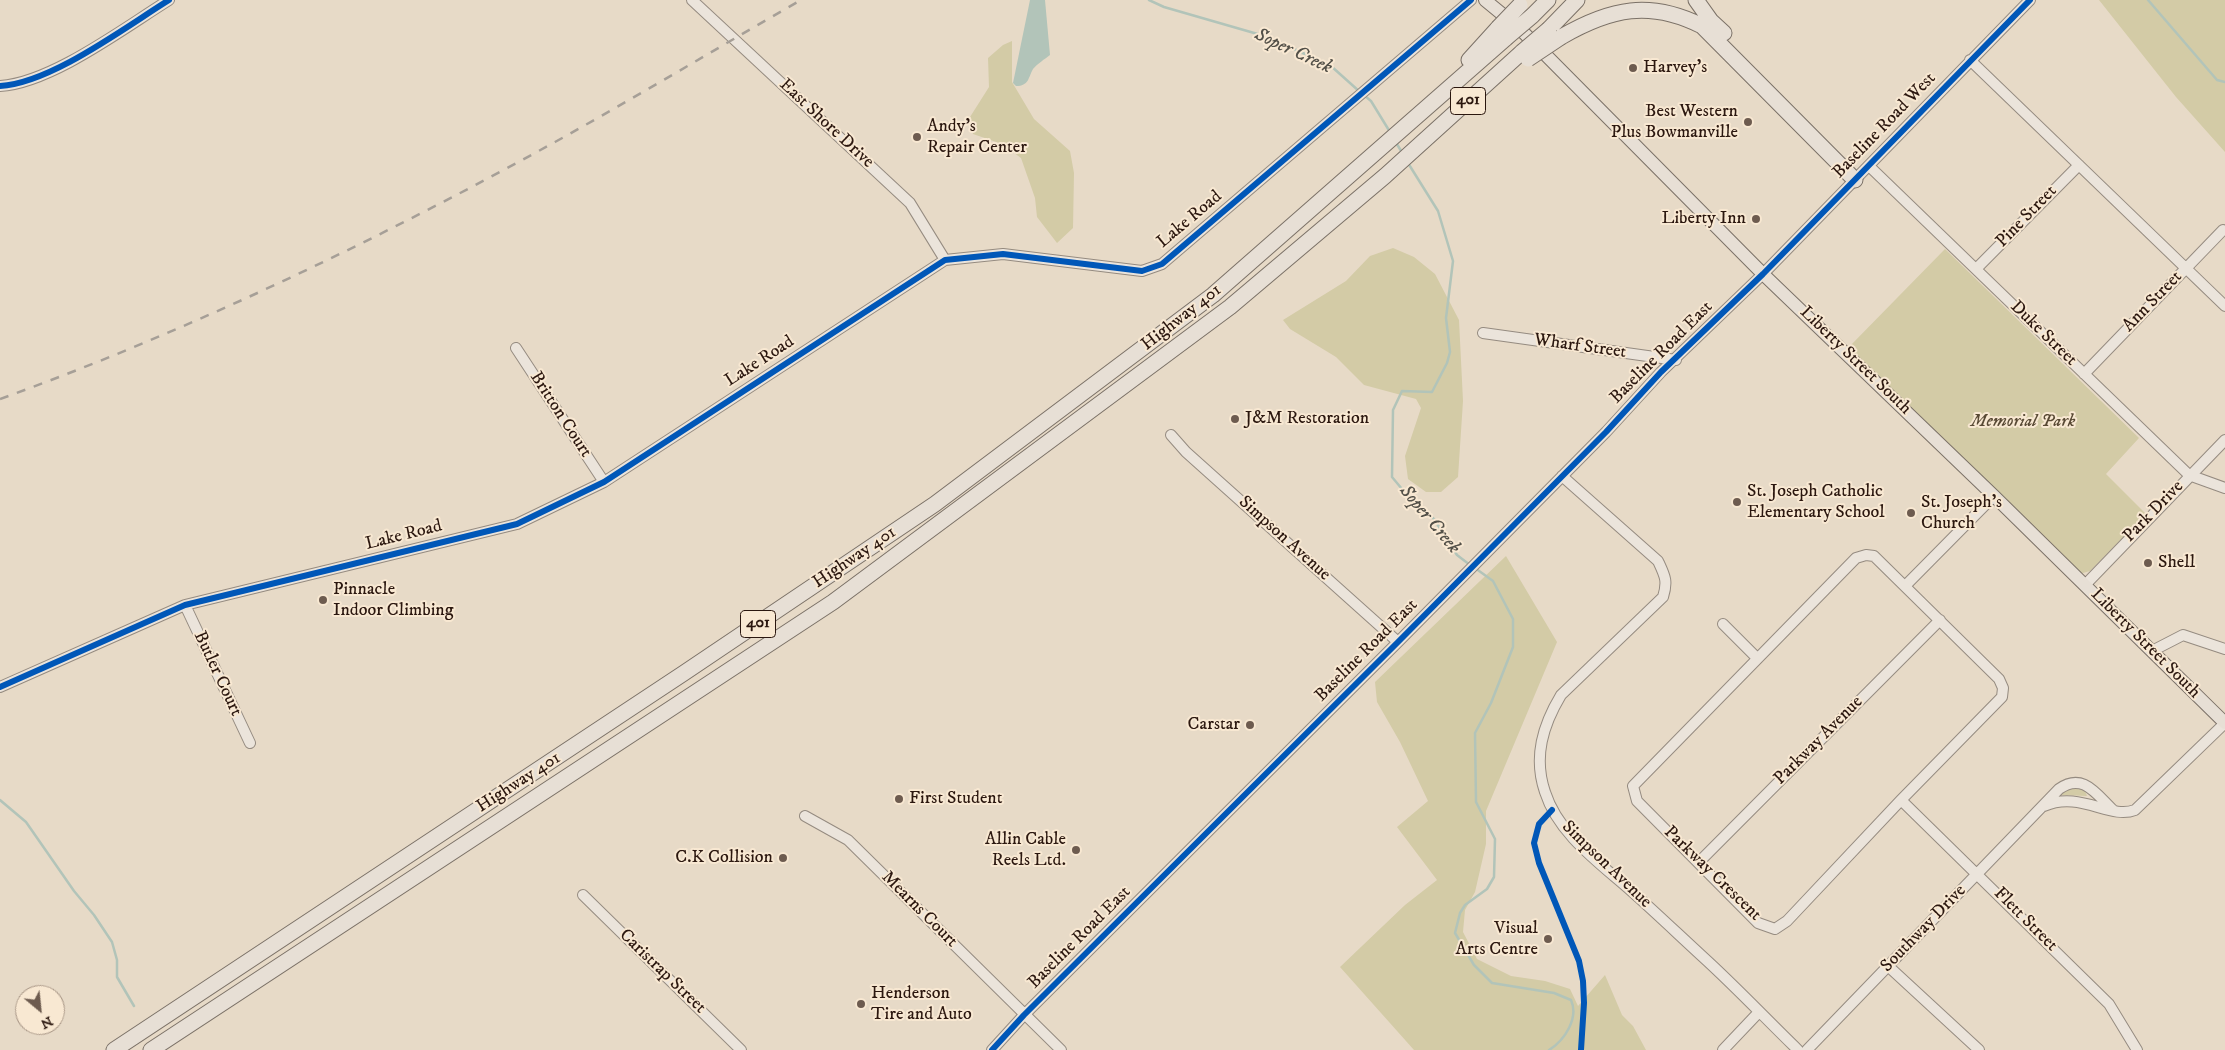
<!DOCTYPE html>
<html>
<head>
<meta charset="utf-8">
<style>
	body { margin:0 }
	#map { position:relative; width:2225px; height:1050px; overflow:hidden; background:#e7dac7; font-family:"IM FELL DW Pica",serif }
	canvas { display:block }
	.north { position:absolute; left:15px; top:985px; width:50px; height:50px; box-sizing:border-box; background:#f8e8d2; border:1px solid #a69484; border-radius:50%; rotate:152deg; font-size:14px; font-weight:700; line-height:20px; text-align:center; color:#2b170f }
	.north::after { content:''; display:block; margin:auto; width:18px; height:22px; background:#6d5b4f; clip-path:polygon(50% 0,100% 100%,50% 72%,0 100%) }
</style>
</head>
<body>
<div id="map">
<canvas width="2225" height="1050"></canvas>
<div class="north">N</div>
</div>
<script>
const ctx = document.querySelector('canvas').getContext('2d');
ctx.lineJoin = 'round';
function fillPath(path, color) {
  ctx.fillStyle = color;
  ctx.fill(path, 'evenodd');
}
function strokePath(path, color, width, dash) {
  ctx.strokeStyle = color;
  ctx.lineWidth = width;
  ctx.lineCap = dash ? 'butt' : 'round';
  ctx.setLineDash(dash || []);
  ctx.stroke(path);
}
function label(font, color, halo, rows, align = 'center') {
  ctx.font = font + ' "IM FELL DW Pica",serif';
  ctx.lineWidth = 4;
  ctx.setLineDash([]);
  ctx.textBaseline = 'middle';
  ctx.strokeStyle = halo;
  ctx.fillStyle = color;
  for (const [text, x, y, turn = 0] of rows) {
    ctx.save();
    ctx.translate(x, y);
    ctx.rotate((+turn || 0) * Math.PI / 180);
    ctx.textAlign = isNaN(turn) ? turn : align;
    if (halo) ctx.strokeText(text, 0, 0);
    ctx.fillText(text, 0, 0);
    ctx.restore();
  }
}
const green = new Path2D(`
	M2099 0H2225V152L2176 97Z
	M1012 41V82L1034 119 1070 151 1074 173 1073 228 1057 243 1037 217 1035 198 1021 158 1002 144 973 134 970 117 989 87 988 58 1003 45Z
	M1393 248 1414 257 1435 274 1459 320 1463 401 1458 477 1441 492H1426L1408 479 1405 456 1421 408 1416 399 1364 385 1336 357 1290 329 1283 320 1346 281 1370 256Z
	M1945 249 2139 438 2106 474 2146 514 2090 571 2083 573 2079 572 1849 347Z
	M1506 556 1557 642 1486 811V844L1475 892 1465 910 1463 932 1477 959 1511 976 1545 981 1570 989 1578 1006 1605 975 1622 1015 1633 1026 1646 1050H1414L1340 967 1405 905 1437 880 1397 827 1428 801 1400 742 1377 702 1375 682Z
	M2078 788 2085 791 2087 796 2062 795 2061 792 2066 789Z`);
const water = new Path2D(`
	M1030 0H1045L1050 55C1045 59 1037 64 1033 69 1028 78 1029 86 1016 86L1013 83Z`);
const stream = new Path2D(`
	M1149 0 1164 7 1268 37 1331 66 1360 92
	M2148 0 2217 80 2225 82
	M1365 96 1371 101 1390 132
	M1395 141 1403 154
	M1408 163 1438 211 1453 261 1446 318 1450 352 1447 363 1432 392 1402 391 1393 410 1392 477 1412 501 1434 519 1457 555 1470 565
	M1475 568 1493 581 1513 619V647L1491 703 1475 733 1476 802 1495 839 1494 877 1487 889 1465 905 1460 913 1455 933 1474 965 1492 983 1554 993 1571 1000C1579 1018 1565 1040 1549 1050
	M0 800 26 822 74 891 94 915 112 942 117 960V977L134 1006`);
const minor = new Path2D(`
	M692 0 910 203 945 260
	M1970 60 2225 306
	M0 86C51 83 124 28 169 0
	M1869 166 2189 475 2225 488
	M1976 269 2079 165
	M1483 333 1676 360
	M516 348 604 482
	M2084 374 2223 230
	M1171 435 1186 452 1398 642
	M1562 476 1658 561C1665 576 1668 581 1663 597L1561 695C1543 725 1533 757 1545 792 1558 833 1597 861 1628 888 1654 911 1678 934 1703 957 1736 987 1766 1019 1798 1050
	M1866 555 1874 556 1999 679 2003 688 2002 697 1901 800 1787 921 1775 929 1758 923 1637 801 1633 786 1856 558Z
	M2085 585 2225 440
	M1905 586 1994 496
	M185 605 250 743
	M1723 624 1757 658
	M2152 651 2183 635 2225 649
	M0 687 185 605 517 524 604 482 945 260 1003 254 1142 271 1162 264 1471 0
	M1901 800 2109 1004 2137 1050
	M2044 806C2080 790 2110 820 2135 810L2225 723
	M805 816 848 840 1061 1050
	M1699 862 1940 620
	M583 895 741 1050
	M1888 966 1979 1050
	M992 1050 1024 1015 1398 642 1606 432 1661 372 1763 274 2030 0
	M1723 1050 1759 1012
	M1807 1050 2059 789C2083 772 2096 794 2113 810`);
const major = new Path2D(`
	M1485 0 1519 28 1763 274 1994 496 2225 723`);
const highway = new Path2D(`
	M1696 0 1711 21 1724 33
	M1532 16 1548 0
	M1549 29 1577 0
	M1561 37C1611 8 1650 0 1702 26L1855 180
	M1469 60 1498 28
	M114 1050 684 673 935 504 1213 295 1506 38
	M151 1050 833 602 1230 307 1385 176 1522 52`);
const rail = new Path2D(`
	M0 399C189 331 379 239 555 142 638 96 719 47 801 0`);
const highwayBridge = new Path2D(`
	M1498 28 1520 5
	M1506 38 1532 16
	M1522 52 1549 29
	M1528 59 1561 37`);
const cycleway = new Path2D(`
	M0 86C51 83 124 28 169 0
	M0 687 185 605 517 524 604 482 945 260 1003 254 1142 271 1162 264 1471 0
	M1552 810 1539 824 1534 843 1539 863 1579 961 1583 981 1584 1003 1581 1050
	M992 1050 1024 1015 1398 642 1606 432 1661 372 1763 274 2030 0`);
const markers = [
	[1633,68,5,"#6d5b4f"],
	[1748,122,5,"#6d5b4f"],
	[917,137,5,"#6d5b4f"],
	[1756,219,5,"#6d5b4f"],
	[1235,419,5,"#6d5b4f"],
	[1737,502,5,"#6d5b4f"],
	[1911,513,5,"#6d5b4f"],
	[2148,563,5,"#6d5b4f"],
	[323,600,5,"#6d5b4f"],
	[1250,725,5,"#6d5b4f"],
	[899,799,5,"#6d5b4f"],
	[1076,850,5,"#6d5b4f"],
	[783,858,5,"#6d5b4f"],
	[1548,939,5,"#6d5b4f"],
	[861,1004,5,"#6d5b4f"]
];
const shields = [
	[1468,101,35],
	[758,624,35]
];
const shieldNames = [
	["401",1468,101],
	["401",758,624]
];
const poiNames = [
	["Harvey's",1643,68],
	["Best Western",1738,112,"right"],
	["Plus Bowmanville",1738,133,"right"],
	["Andy's",927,127],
	["Repair Center",927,148],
	["Liberty Inn",1746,219,"right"],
	["J&M Restoration",1245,419],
	["St. Joseph Catholic",1747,492],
	["Elementary School",1747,513],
	["St. Joseph's",1921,503],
	["Church",1921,524],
	["Shell",2158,563],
	["Pinnacle",333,590],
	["Indoor Climbing",333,611],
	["Carstar",1240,725,"right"],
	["First Student",909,799],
	["Allin Cable",1066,840,"right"],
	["Reels Ltd.",1066,861,"right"],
	["C.K Collision",773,858,"right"],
	["Visual",1538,929,"right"],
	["Arts Centre",1538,950,"right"],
	["Henderson",871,994],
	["Tire and Auto",871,1015]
];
const streetNames = [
	["East Shore Drive",826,124,43],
	["Baseline Road West",1885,126,-46],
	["Pine Street",2027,217,-46],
	["Lake Road",1190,220,-40],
	["Ann Street",2153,302,-46],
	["Highway 401",1182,318,-38],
	["Duke Street",2043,334,44],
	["Wharf Street",1580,347,8],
	["Baseline Road East",1662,353,-45],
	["Liberty Street South",1855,361,44],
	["Lake Road",760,362,-33],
	["Britton Court",560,415,57],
	["Park Drive",2154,512,-46],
	["Lake Road",404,536,-14],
	["Simpson Avenue",1284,539,42],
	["Highway 401",855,558,-34],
	["Liberty Street South",2145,644,45],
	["Baseline Road East",1367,651,-45],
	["Butler Court",217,674,65],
	["Parkway Avenue",1819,741,-45],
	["Highway 401",519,783,-33],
	["Simpson Avenue",1606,865,44],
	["Parkway Crescent",1712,874,44],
	["Mearns Court",919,910,45],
	["Flett Street",2025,920,45],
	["Southway Drive",1924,929,-46],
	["Baseline Road East",1080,938,-45],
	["Caristrap Street",662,972,44]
];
const parkNames = [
	["Memorial Park",2023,422]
];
const waterNames = [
	["Soper Creek",1293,52,25],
	["Soper Creek",1429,520,50]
];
fillPath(green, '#d3cba6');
fillPath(water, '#b2c4b9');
strokePath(stream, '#b2c4b9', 2.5);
strokePath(minor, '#958b80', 12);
strokePath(major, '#7b7167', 14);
strokePath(highway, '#7b7167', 17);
strokePath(minor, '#ebe4db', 10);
strokePath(major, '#e7dfd5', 12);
strokePath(highway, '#e7dfd5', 15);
strokePath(rail, '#a69f97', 2.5, [9, 9]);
strokePath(highwayBridge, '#7b7167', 17, []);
strokePath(highwayBridge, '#e7dfd5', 15);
strokePath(cycleway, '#0057b8', 6);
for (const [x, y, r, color] of markers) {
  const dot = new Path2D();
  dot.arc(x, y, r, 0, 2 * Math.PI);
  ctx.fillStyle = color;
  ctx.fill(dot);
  strokePath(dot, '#f8e8d2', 2);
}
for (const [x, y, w] of shields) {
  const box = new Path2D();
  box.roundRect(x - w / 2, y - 13.5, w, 27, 4);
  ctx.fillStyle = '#f8e8d2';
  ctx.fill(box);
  strokePath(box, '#2b170f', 1);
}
label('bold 16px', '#2b170f', null, shieldNames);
label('18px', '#2b170f', '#f8e8d2', poiNames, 'left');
label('18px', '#2b170f', '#f8e8d2', streetNames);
label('italic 18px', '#584934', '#f8e8d2', parkNames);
label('italic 19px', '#535048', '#f8e8d2', waterNames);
</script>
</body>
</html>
